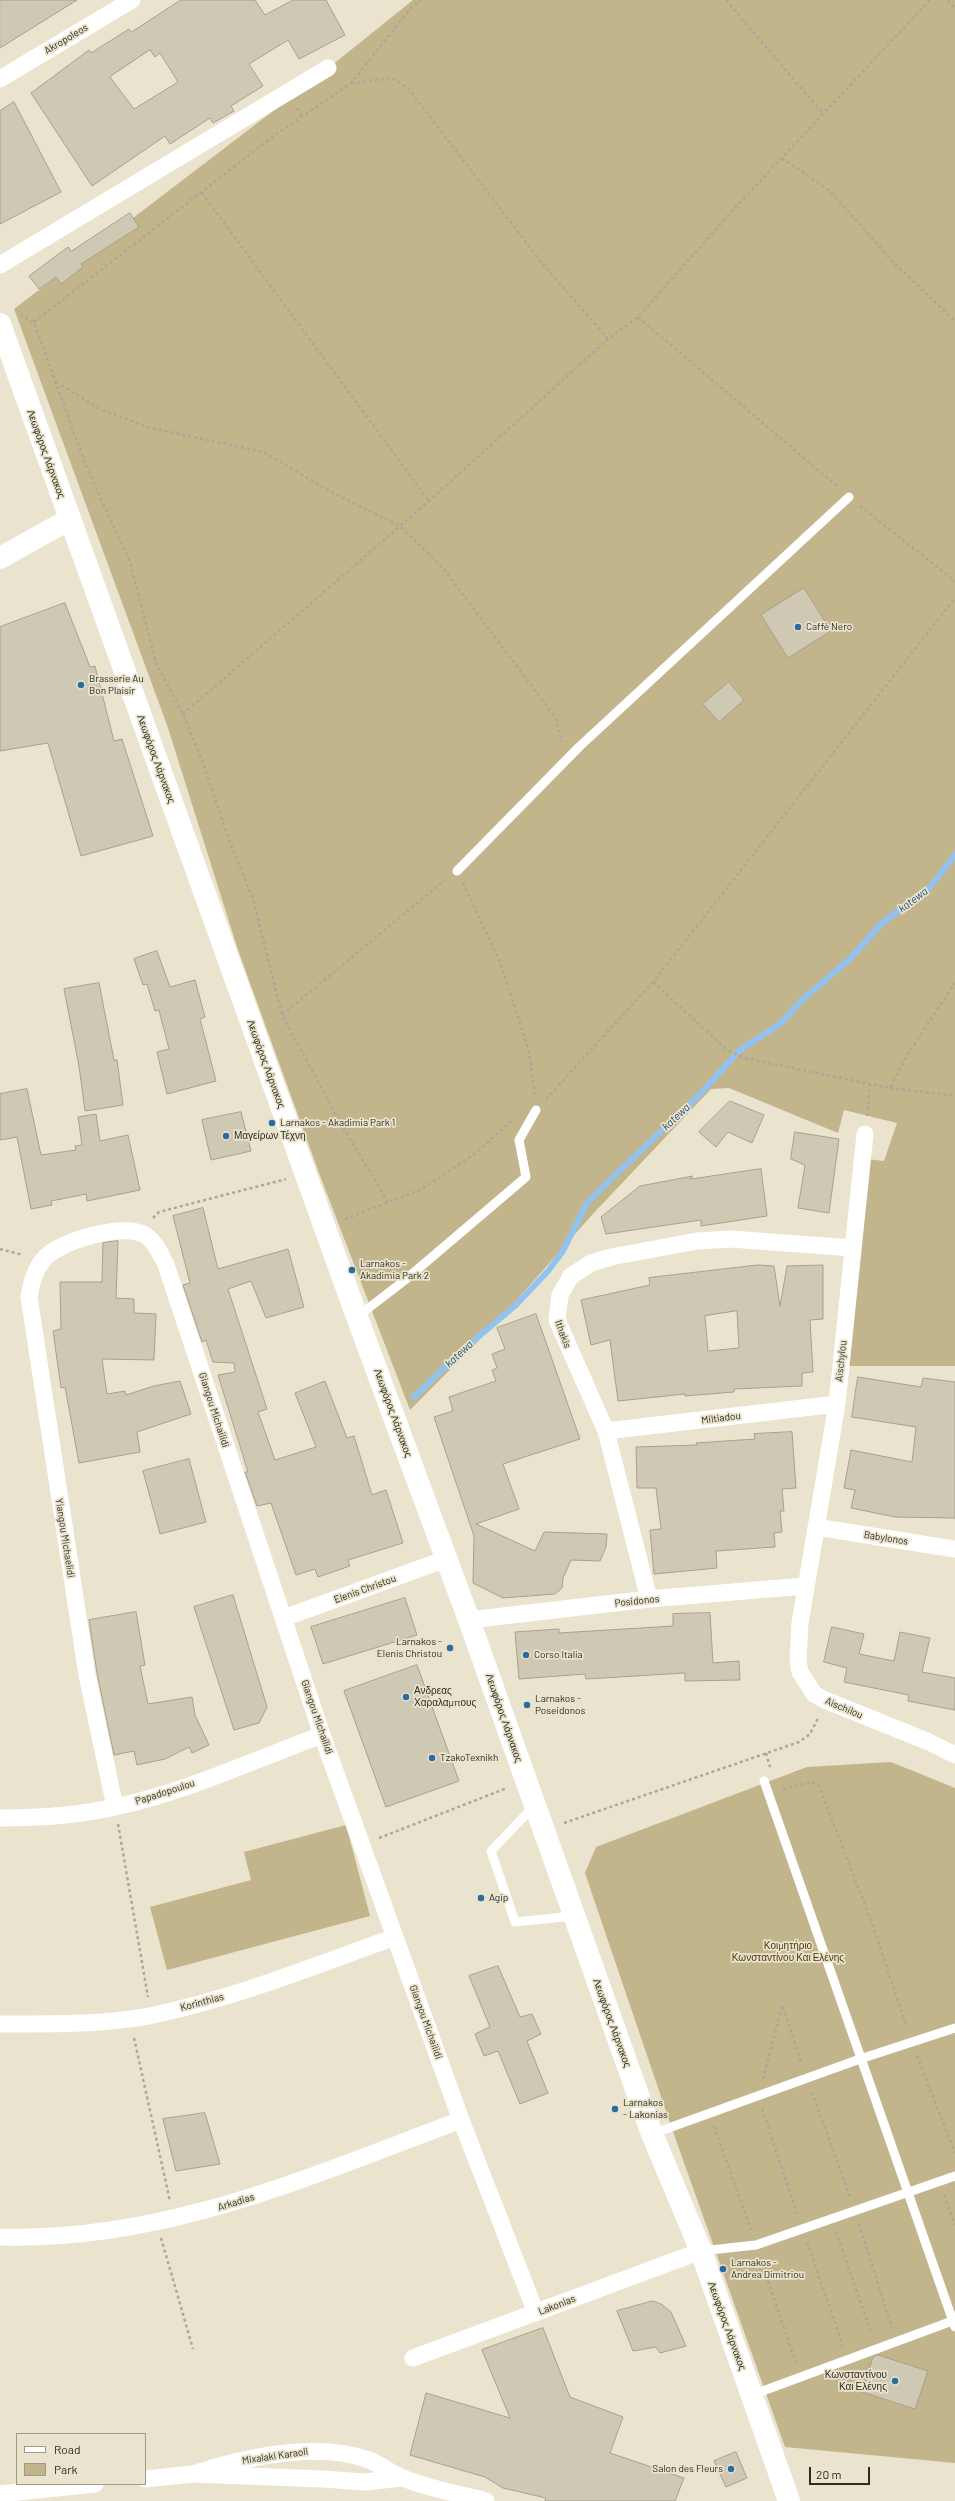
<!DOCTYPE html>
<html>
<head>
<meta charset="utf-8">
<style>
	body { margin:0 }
	#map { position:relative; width:955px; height:2501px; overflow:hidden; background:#eae3cd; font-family:Barlow,sans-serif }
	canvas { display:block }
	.legend { position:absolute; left:16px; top:2433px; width:130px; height:52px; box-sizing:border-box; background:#eae3cd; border:1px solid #9e9989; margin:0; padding:5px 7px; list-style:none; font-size:12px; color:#2d2b22 }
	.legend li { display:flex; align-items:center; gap:8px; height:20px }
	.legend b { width:20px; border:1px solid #9e9989 }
	.scale { position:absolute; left:809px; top:2467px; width:61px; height:18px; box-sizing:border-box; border:2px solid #2d2b22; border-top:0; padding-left:5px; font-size:12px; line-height:14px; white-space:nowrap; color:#2d2b22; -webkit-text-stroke:3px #eae3cd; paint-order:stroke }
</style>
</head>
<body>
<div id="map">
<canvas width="955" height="2501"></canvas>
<ul class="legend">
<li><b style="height:5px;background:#fff"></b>Road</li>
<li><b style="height:11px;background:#c2b58c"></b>Park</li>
</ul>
<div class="scale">20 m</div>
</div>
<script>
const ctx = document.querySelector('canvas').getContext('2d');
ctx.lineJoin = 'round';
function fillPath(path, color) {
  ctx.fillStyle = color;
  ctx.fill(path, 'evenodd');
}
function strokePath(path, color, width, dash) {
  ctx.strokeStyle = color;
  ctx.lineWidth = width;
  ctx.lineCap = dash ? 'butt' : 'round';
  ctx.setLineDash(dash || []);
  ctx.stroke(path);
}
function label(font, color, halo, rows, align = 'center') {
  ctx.font = font + ' Barlow,sans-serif';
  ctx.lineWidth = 3.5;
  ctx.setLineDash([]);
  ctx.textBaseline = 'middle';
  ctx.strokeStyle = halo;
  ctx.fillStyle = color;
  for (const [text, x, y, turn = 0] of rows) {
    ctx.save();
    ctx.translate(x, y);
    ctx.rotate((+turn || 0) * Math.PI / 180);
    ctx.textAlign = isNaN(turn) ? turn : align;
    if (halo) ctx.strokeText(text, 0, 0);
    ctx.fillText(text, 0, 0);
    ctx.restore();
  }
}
const green = new Path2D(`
	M413 0H955V1366H841L867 1159 884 1161 897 1123 844 1110 838 1133 729 1088 711 1089 591 1216 500 1319 410 1410 319 1173 238 950 167 725 14 309 311 82Z
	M891 1762 955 1788V2463L785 2447 671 2126 585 1873 596 1847 807 1767Z
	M346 1825 370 1916 167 1970 150 1907 251 1880 244 1852Z`);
const stream = new Path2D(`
	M414 1397 466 1347 516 1305 548 1271 563 1251 587 1203 607 1183 700 1094 740 1050 780 1024 802 1000 851 958 881 924 931 886 955 855`);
const building = new Path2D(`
	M0 0H77L0 48Z
	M181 0H255L265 15 293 0H326L345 35 299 59 288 40 249 64 263 86 231 106 234 111 213 123 210 118 170 144 165 136 92 186 31 93 89 50 91 53 129 29 131 32ZM150 50 155 57 160 53 178 82 134 109 110 77Z
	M14 102 61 192 0 224V111Z
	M130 213 139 227 81 264 83 267 61 284 56 277 39 289 29 276 68 247 71 251Z
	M804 588 831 631 788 658 761 615Z
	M65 603 90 667 95 666 114 741 122 739 153 836 81 856 48 743 0 751V627Z
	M729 682 744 700 719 722 703 704Z
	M157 951 170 987 195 980 205 1017 200 1019 216 1081 167 1094 157 1052 169 1049 159 1010 155 1011 147 984 143 985 134 959Z
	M99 983 114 1060H117L123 1105 85 1111 79 1066 64 989Z
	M27 1089 41 1155 76 1150 75 1146 82 1145 78 1117 96 1114 100 1141 128 1135 140 1190 87 1201 86 1194 51 1201 52 1205 31 1209 17 1137 0 1140V1094Z
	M730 1101 764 1115 752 1143 728 1132 716 1147 699 1132Z
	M241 1112 251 1151 211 1160 202 1120Z
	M795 1132 839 1139 829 1213 798 1208 805 1165 791 1159Z
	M761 1169 767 1216 701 1226V1220L606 1234 601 1217 640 1186 693 1176 690 1179Z
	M203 1208 218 1269 288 1249 304 1307 266 1318 251 1281 228 1289 267 1409 258 1412 275 1460 316 1447 295 1393 325 1381 347 1438 354 1436 372 1495 386 1490 403 1543 348 1560 350 1566 318 1577 315 1569 296 1575 271 1503 257 1506 245 1472H248L218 1375 235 1372 234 1363 213 1362 206 1340 202 1342 183 1285 190 1283 173 1216Z
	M118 1241 116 1298 134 1299V1313L156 1314 154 1360 102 1359 107 1394 125 1391 126 1395 154 1386 180 1381 191 1414 137 1432 140 1452 79 1463 65 1387 61 1388 53 1331 61 1329 60 1282H102L103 1243Z
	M758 1265 774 1266 780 1306 787 1266 823 1265V1319L810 1320 813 1372 802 1373V1386L734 1389V1392L685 1396V1394L618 1401 610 1340 591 1345 581 1300 650 1285 649 1278ZM737 1311 739 1348 708 1351 705 1316Z
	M536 1314 580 1439 503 1464 519 1509 476 1524 535 1551 544 1532 607 1534 606 1547 600 1561 571 1560 563 1578 562 1588 555 1594 503 1598 473 1583 474 1536 434 1417 453 1411 449 1397 496 1381 492 1370 497 1368 492 1354 505 1349 497 1328Z
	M858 1377 921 1387 923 1378 955 1382V1518L895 1517 851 1508 855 1490 844 1488 851 1450 912 1462 916 1427 852 1417Z
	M792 1432 796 1488 782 1489 784 1511H780L782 1532 774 1533 775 1547 716 1551 717 1568 654 1574 650 1530 661 1529 656 1488H637L636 1447 697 1445 696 1443 755 1439 754 1434Z
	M189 1459 206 1522 160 1534 143 1471Z
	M233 1595 267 1707 259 1723 234 1730 194 1607Z
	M405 1598 417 1635 323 1664 311 1627Z
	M136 1612 145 1665 140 1666 148 1704 192 1697 195 1715 209 1745 192 1753 189 1747 165 1759 137 1765 134 1751 114 1755 97 1673 89 1620Z
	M710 1613 713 1663 739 1661 740 1680 685 1681V1673L586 1679 585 1674 519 1679 515 1632 559 1629V1633L673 1626V1614Z
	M832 1627 864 1634 859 1654 894 1661 900 1632 930 1638 922 1672 955 1678V1710L908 1701 909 1695 844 1682 847 1668 824 1662Z
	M417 1665 459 1781 386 1807 344 1691Z
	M498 1966 520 2017 532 2014 541 2034 527 2041 548 2093 520 2104 498 2051 484 2056 475 2034 490 2027 469 1976Z
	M205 2113 220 2164 176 2171 163 2119Z
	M653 2301 661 2304 671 2312 686 2346 660 2353 656 2347 633 2351 617 2311Z
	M543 2328 570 2397 623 2417 610 2453 684 2478 675 2501H545L546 2498 503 2488 485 2477 410 2455 426 2393 510 2418 482 2350Z
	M878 2355 928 2371 915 2409 862 2392 873 2357Z
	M736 2452 747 2478 726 2487 714 2461Z`);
const path = new Path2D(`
	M726 0 824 115
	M948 0 955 8
	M351 83 392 78 408 88 541 262 608 339
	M297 108 302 117
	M782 158 830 191 894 263 955 321
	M202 193 429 501
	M20 315 34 322 86 466 130 562 156 663 183 714 202 760 229 840 253 899 282 1015 337 1117 388 1202
	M638 317 838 487
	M34 322 275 135 351 83 411 8 421 0
	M56 382 98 408 147 427 264 452 331 492 400 526 443 568 555 717 562 742
	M860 506 955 581
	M183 714 429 501 608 339 638 317 733 210 930 0
	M463 883 500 962 529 1051 535 1097
	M653 982 727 1050 745 1058 870 1084
	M282 1015 445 880
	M890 1088 955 1096
	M546 1099 653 982 955 598
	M867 1116 870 1084 890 1088 907 1055 955 983
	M153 1218 159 1212 286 1179
	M345 1219 422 1189 476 1153 511 1121
	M0 1249 23 1255
	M766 1753 770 1767
	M783 1789 812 1782 819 1786 872 1923 907 2028
	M564 1823 799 1742 810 1734 818 1718
	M118 1824 148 1997
	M379 1838 507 1788
	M783 2007 802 2065
	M134 2038 170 2201
	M917 2056 955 2153
	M763 2079 782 2006
	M812 2092 850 2197
	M762 2109 798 2216
	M714 2126 751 2230
	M944 2195 955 2225
	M859 2224 892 2328
	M836 2232 872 2335
	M161 2238 193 2349
	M807 2242 843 2346
	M760 2258 796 2363`);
const lane = new Path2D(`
	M457 871 579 747 849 497
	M357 1317 405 1280 526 1177 519 1140 536 1110
	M764 1781 955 2327
	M534 1806 491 1851 515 1922 573 1916
	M652 2134 860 2059 955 2028
	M701 2251 756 2245 955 2176
	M752 2395 955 2320`);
const street = new Path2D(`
	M0 79 132 0
	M0 265 328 68
	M865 1134 837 1404 800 1623 798 1661 800 1672 814 1694 825 1700 929 1742 955 1755
	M606 1431 837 1404
	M816 1527 955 1549
	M649 1599 606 1431 557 1320 560 1295 571 1276 591 1263 611 1257 697 1241 731 1239 853 1248
	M284 1618 446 1559
	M469 1620 649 1599 805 1586
	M115 1807 87 1675 29 1297C31 1284 34 1271 43 1260 57 1241 125 1222 145 1235 155 1241 161 1255 166 1265L322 1735 461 2120 536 2313
	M0 1818C38 1818 77 1816 115 1807 186 1792 254 1760 322 1735
	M0 2024C49 2024 100 2025 149 2016 233 1999 314 1966 395 1937
	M0 2237C164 2242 310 2176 461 2120
	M413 2358 701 2251
	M193 2474C244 2457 318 2441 369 2460 380 2464 390 2473 401 2477 427 2489 458 2493 486 2501
	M145 2479 193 2474 323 2479 365 2482 402 2478
	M0 2494 95 2484`);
const secondary = new Path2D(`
	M0 558 70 519`);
const primary = new Path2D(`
	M0 324 357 1317 469 1620 652 2134 701 2251 789 2501`);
const markers = [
	[798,627,4,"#2a6ba1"],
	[81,685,4,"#2a6ba1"],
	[272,1123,4,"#2a6ba1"],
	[226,1136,4,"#2a6ba1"],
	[352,1270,4,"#2a6ba1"],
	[450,1648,4,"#2a6ba1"],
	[526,1655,4,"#2a6ba1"],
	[406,1697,4,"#2a6ba1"],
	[527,1705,4,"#2a6ba1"],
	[432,1758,4,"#2a6ba1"],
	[481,1898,4,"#2a6ba1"],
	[615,2109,4,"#2a6ba1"],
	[723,2269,4,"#2a6ba1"],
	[895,2381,4,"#2a6ba1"],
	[731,2469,4,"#2a6ba1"]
];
const streetNames = [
	["Akropoleos",66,39,-31],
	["Λεωφόρος Λάρνακος",46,454,70],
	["Λεωφόρος Λάρνακος",156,759,70],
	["Λεωφόρος Λάρνακος",266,1064,70],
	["Ithakis",563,1334,70],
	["Aischylou",841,1361,-84],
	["Giangou Michailidi",214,1410,72],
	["Λεωφόρος Λάρνακος",393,1413,70],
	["Miltiadou",721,1418,-7],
	["Yiangou Michaelidi",65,1538,81],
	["Babylonos",886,1538,9],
	["Elenis Christou",365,1589,-20],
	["Posidonos",637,1601,-6],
	["Aischilou",844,1708,23],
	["Giangou Michailidi",317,1717,71],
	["Λεωφόρος Λάρνακος",504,1718,71],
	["Papadopoulou",165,1792,-18],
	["Korinthias",202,2002,-15],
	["Giangou Michailidi",426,2022,70],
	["Λεωφόρος Λάρνακος",612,2023,70],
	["Arkadias",236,2202,-17],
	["Lakonias",557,2305,-21],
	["Λεωφόρος Λάρνακος",727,2326,70],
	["Mixalaki Karaoli",275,2456,-8]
];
const poiNames = [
	["Caffè Nero",806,627],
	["Brasserie Au",89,679],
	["Bon Plaisir",89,691],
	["Larnakos - Akadimia Park 1",280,1123],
	["Μαγείρων Τέχνη",234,1136],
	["Larnakos -",360,1264],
	["Akadimia Park 2",360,1276],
	["Larnakos -",442,1642,"right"],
	["Elenis Christou",442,1654,"right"],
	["Corso Italia",534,1655],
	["Ανδρεας",414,1691],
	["Χαραλαμπους",414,1703],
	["Larnakos -",535,1699],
	["Poseidonos",535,1711],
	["TzakoTexnikh",440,1758],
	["Agip",489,1898],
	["Larnakos",623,2103],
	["- Lakonias",623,2115],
	["Larnakos -",731,2263],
	["Andrea Dimitriou",731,2275],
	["Κωνσταντίνου",887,2375,"right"],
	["Και Ελένης",887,2387,"right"],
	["Salon des Fleurs",723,2469,"right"]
];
const parkNames = [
	["Κοιμητήριο",788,1946],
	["Κωνσταντίνου Και Ελένης",788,1958]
];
const waterNames = [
	["katewa",913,900,-37],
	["katewa",676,1117,-43],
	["katewa",459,1354,-43]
];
fillPath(green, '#c2b58c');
strokePath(stream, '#92c3f0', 6);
fillPath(building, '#cfc9b3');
strokePath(building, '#a7a18c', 1);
strokePath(path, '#ada795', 2.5, [3, 3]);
strokePath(lane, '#fff', 9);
strokePath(street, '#fff', 17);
strokePath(secondary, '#fff', 22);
strokePath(primary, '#fff', 22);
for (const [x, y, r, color] of markers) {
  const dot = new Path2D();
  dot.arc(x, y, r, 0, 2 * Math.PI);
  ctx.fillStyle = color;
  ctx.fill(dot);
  strokePath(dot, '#eae3cd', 1.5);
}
label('10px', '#2d2b22', '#eae3cd', streetNames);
label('10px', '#2d2b22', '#eae3cd', poiNames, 'left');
label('10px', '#483b08', '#eae3cd', parkNames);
label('italic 11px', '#1a4e78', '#eae3cd', waterNames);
</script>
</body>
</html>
